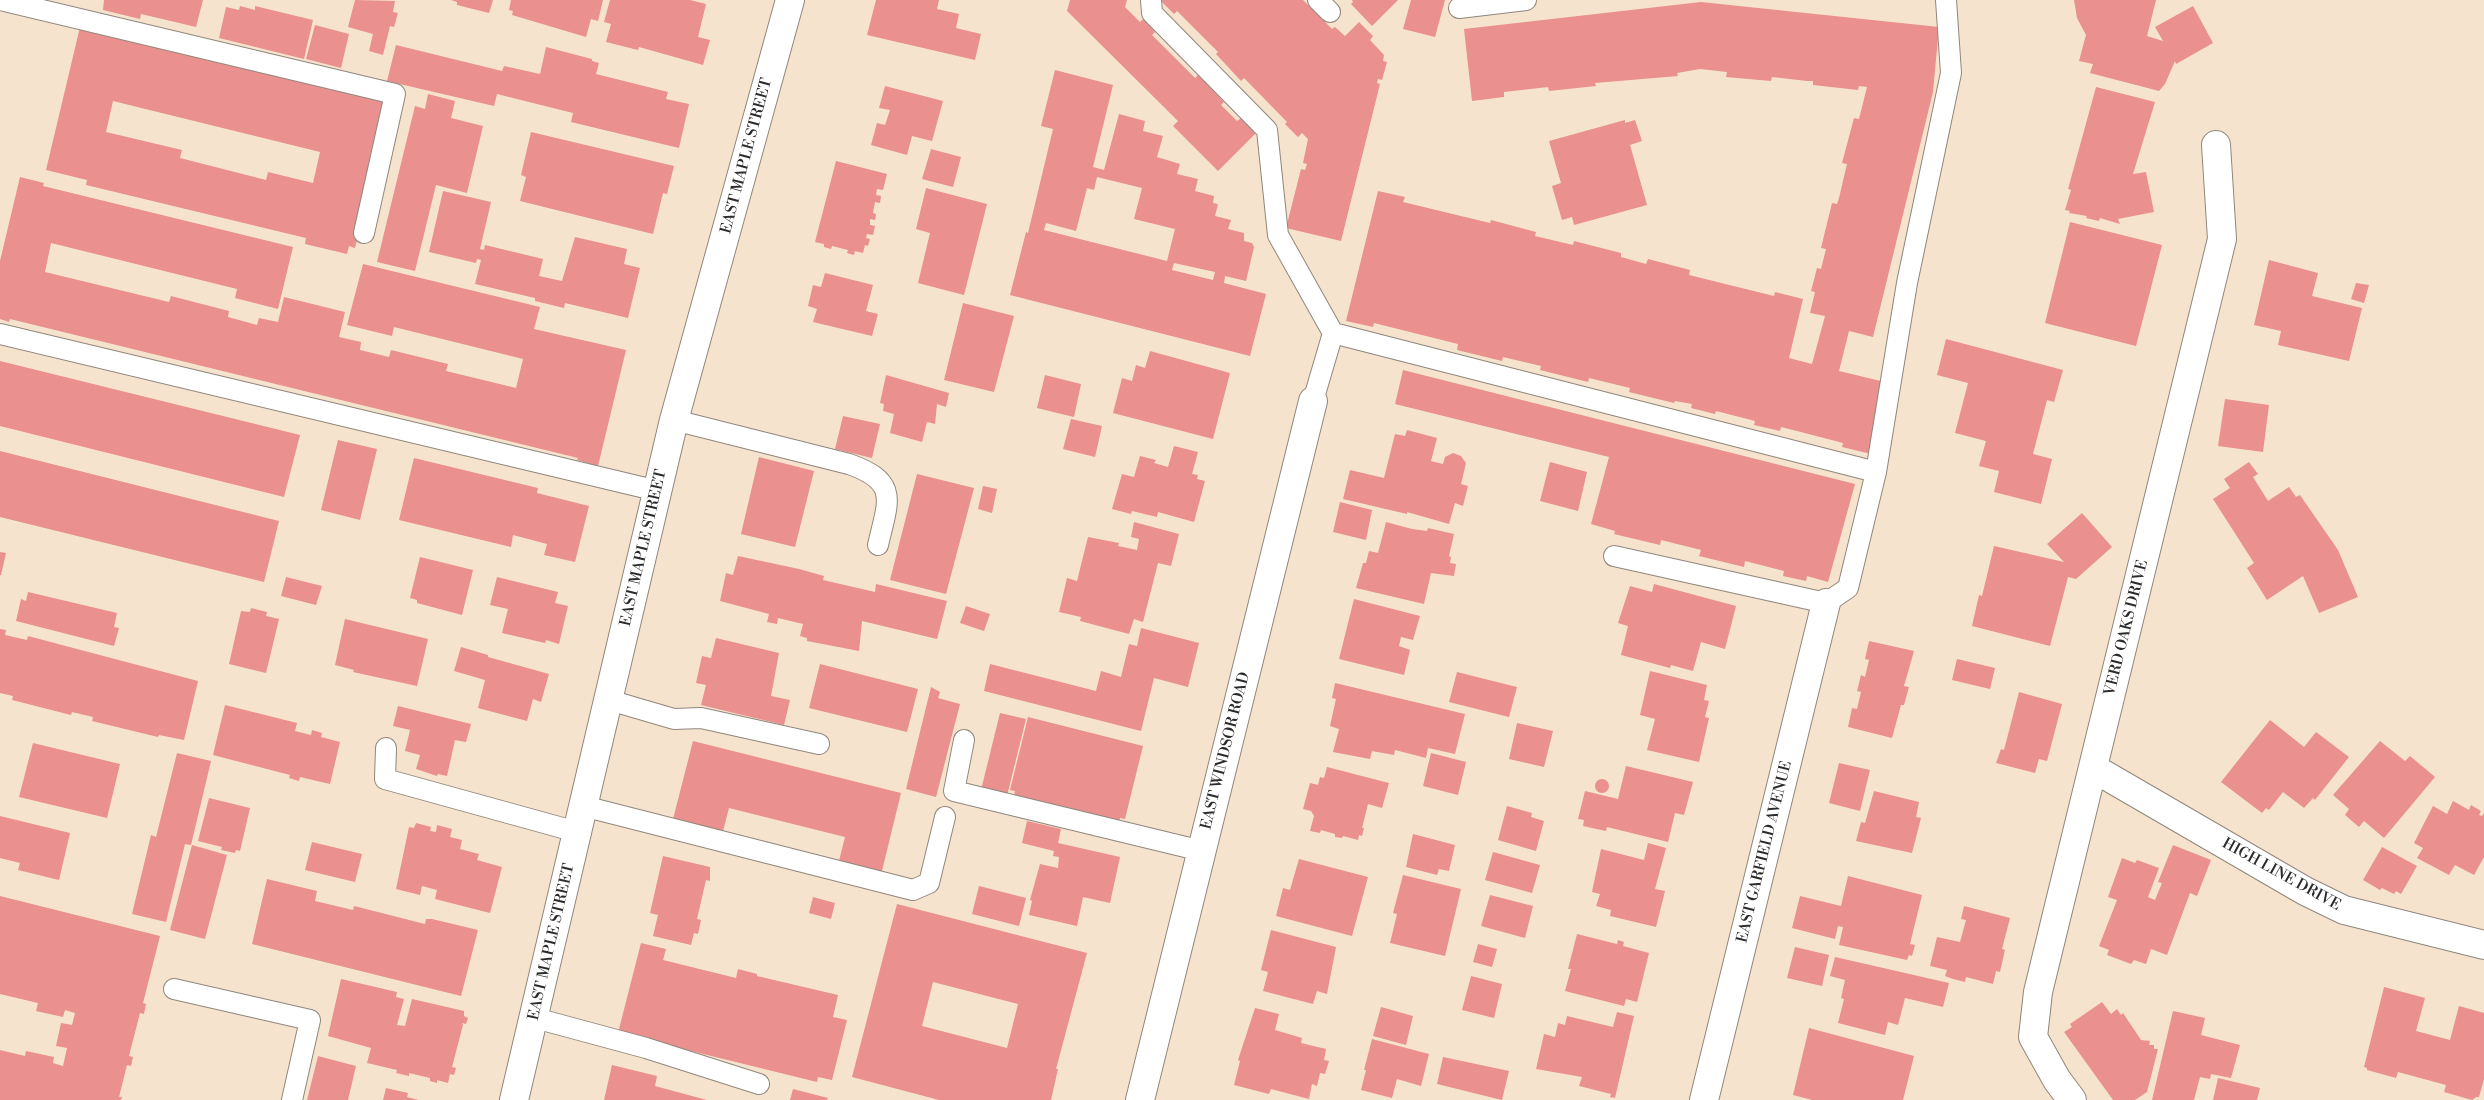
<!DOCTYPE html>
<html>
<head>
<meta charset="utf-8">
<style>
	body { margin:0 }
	canvas { display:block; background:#f6e3cd }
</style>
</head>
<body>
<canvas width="2484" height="1100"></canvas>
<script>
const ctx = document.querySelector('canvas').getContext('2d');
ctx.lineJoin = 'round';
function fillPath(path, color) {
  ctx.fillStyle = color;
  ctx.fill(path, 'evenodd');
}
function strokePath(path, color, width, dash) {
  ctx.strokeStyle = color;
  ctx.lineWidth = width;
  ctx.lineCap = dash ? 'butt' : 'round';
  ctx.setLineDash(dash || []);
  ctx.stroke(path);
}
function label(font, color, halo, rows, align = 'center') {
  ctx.font = font + ' "Libre Bodoni",serif';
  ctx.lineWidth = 4;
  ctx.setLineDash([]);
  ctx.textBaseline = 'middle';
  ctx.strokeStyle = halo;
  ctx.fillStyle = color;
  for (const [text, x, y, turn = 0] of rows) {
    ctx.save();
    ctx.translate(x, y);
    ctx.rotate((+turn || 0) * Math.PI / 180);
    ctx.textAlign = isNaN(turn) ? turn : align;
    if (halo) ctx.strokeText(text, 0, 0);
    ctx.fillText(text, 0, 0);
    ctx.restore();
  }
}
const building = new Path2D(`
	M104 0H203L196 27 141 14 140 19 103 10Z
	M355 0 395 1 393 12 398 13 394 27 390 26 383 55 369 51 373 34 348 27Z
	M451 0H493L489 13 457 5V2Z
	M511 0H603L598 21 591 19 586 37 512 15 513 11 509 10Z
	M610 0H690L706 4 698 37 710 40 703 65 639 47 638 50 606 42 611 24 604 22Z
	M876 0H939L937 9 959 14 956 28 981 34 975 60 867 35Z
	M1070 0H1127L1125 7 1140 22 1143 19 1155 32 1152 35 1195 78 1198 75 1224 102 1221 105 1237 121 1241 118 1256 133 1218 171 1173 126 1178 121 1067 11Z
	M1160 0H1303L1332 29 1335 27 1345 36 1359 22 1373 36 1370 40 1384 55 1383 61 1387 62 1382 80 1378 79 1377 83 1380 84 1341 241 1286 228 1301 169 1305 170 1307 164 1303 163 1308 139 1302 133 1298 137 1285 124 1287 122 1244 78 1241 81 1216 54 1218 52 1177 11 1174 14Z
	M1352 0H1398L1372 26 1351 4 1353 2Z
	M1411 0H1445L1435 37 1403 29Z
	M2074 0H2156L2147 36 2163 41 2155 27 2193 6 2213 43 2176 64 2175 61 2165 84 2159 91 2090 73 2093 64 2079 61 2086 35 2077 18Z
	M1701 2 1939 27 1933 92 1873 337 1849 331 1839 371 1889 383 1871 454 1842 447 1843 443 1797 431 1781 427 1780 431 1754 425 1755 421 1716 411 1715 414 1691 408 1692 404 1675 401 1674 403 1629 392 1630 388 1589 378 1588 382 1540 370 1541 366 1503 357 1502 361 1457 350 1458 344 1374 323 1373 327 1346 321 1378 191 1405 197 1403 202 1490 223 1491 220 1536 232 1535 236 1573 245 1574 241 1621 253V257L1646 264 1648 259 1690 270 1689 275 1774 296 1775 292 1803 299 1789 358 1812 364 1825 316 1810 313 1815 292 1811 291 1817 268 1821 269 1826 249 1821 248 1832 203 1837 204 1839 198 1847 164 1842 163 1854 118 1859 119 1867 87 1859 86 1858 90 1813 85V81H1807L1772 77 1771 81 1726 77 1727 72 1700 69 1677 73 1678 76 1595 83 1596 86 1549 91 1548 87 1504 92V97L1472 101 1464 29Z
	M240 6 255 10V6L313 20 304 59 219 38 226 7 239 10Z
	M315 25 349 34 341 68 306 59Z
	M80 27 391 99 355 248 349 246 347 254 305 244 306 238 86 185 87 180 46 170ZM113 101 320 152 313 183 268 172 266 180 180 158 182 150 106 132Z
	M396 45 502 71 504 66 540 74 546 47 592 59V61L599 63 596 74 668 92 666 99 689 104 679 148 571 122 573 113 497 94 494 106 387 81Z
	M1055 70 1113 85 1093 167 1104 170 1119 114 1145 121 1143 131 1163 136 1157 157 1180 164 1177 174 1198 179 1195 191 1214 196 1213 203 1218 204 1215 216 1231 220 1228 229 1244 233V241L1252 243 1254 247 1246 281 1225 276 1224 283 1266 294 1250 356 1010 295 1026 232 1028 233 1053 129 1041 126ZM1097 177 1142 188 1134 219 1175 229 1167 261 1044 230 1046 223 1076 231 1087 188 1094 190ZM1174 263 1215 272 1213 280 1172 270Z
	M885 86 943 101 932 141 912 136 907 155 871 145 877 123 885 125 890 110 879 108Z
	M2096 87 2155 102 2133 174 2146 172 2154 212 2118 219 2120 224 2100 218 2099 221 2086 218 2087 216 2069 213 2070 211 2065 210 2071 190 2068 189Z
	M428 94 455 101 451 118 483 126 467 193 436 185 415 271 377 262 415 106 425 109Z
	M1625 120V123L1635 120 1642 141 1630 145 1647 205 1574 225 1572 217 1562 220 1552 186 1561 183 1549 141Z
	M531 132 674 166 667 194 663 193 653 234 520 201 526 177 521 175Z
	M931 149 961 157 953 187 922 179Z
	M836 161 887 174 883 190 877 189 876 195 881 196 880 203 875 202 873 213 876 214 875 220 870 219V225L875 226 873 235 867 234 866 238 870 239 868 246 865 245 863 253 855 251 854 255 847 253 848 250 832 246 831 249 824 247V244L815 242Z
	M20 177 44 183 43 186 293 247 278 309 235 298 237 289 51 243 45 272 169 302 171 296 229 311 228 317 257 325 259 318 278 322 284 297 345 312 339 337 361 342 360 350 389 357 391 350 448 364 446 371 516 388 523 359 394 327 392 336 347 325 363 264 540 307 534 329 626 350 598 466 577 460 578 458 10 319 9 322 0 319V261Z
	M926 188 987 204 964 295 918 283 930 233 916 229Z
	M443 191 491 202 480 249 484 250 485 245 543 259 539 276 562 281 575 237 627 249 624 264 640 268 628 318 565 303 564 308 535 301V298L475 284 481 260 477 259 476 263 429 252Z
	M2070 222 2162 245 2136 346 2045 323Z
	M2269 260 2318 273 2312 296 2362 308 2349 361 2278 345 2281 331 2254 325Z
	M825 273 873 285 866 311 878 314 872 336 813 322 817 309 808 306 813 285 821 287Z
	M2356 283 2369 285 2364 303 2351 299Z
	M963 303 1014 316 994 392 944 380Z
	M1946 339 2063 370 2054 402 2047 400 2033 454 2052 459 2041 504 1994 492 1999 471 1979 466 1986 441 1955 433 1968 383 1937 375Z
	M1150 351 1230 373 1213 439 1113 413 1122 378 1132 381 1136 365 1145 368Z
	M0 361 300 435 284 497 0 426Z
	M1403 370 1855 484 1828 582 1807 576 1806 581 1783 576 1784 571 1745 561 1744 567 1699 556 1701 550 1661 540 1660 545 1614 534 1615 531 1591 524 1609 457 1395 404Z
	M886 375 949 393 946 407 937 404 935 424 927 422 922 442 890 433 894 414 883 411 884 404 880 403Z
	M1045 375 1081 384 1074 417 1037 408Z
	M2225 399 2269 405 2263 452 2218 446Z
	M843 416 880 424 872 458 835 449Z
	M1071 419 1102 426 1095 457 1063 449Z
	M1407 430 1437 438 1431 461 1443 464 1445 457 1453 453 1461 456 1466 463 1461 484 1468 486 1463 506 1455 503 1449 524 1407 512V514L1343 499 1350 470 1384 478 1395 434 1405 436Z
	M338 440 377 449 360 520 321 510Z
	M1174 446 1198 452 1192 474 1198 475 1197 479 1205 481 1194 522 1158 512 1157 517 1132 511 1131 514 1112 509 1122 474 1134 477 1140 456 1156 460 1154 463 1168 467Z
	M0 451 279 521 264 582 0 517Z
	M759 457 814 471 795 547 741 534Z
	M414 458 538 488 537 493 589 506 575 562 544 555 547 544 513 535 511 547 399 520Z
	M1550 462 1587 472 1578 511 1540 501Z
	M2249 462 2258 474 2253 477 2268 501 2289 487 2296 497 2300 495 2338 550 2358 597 2319 613 2303 576 2267 600 2247 568 2254 563 2213 499 2230 488 2224 479Z
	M917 474 974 488 946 594 890 580Z
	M983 486 997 489 992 513 978 509Z
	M1340 502 1372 510 1366 540 1333 532Z
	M2082 513 2112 547 2076 579 2068 577 2050 646 1972 626 1979 595 1982 596 1994 546 2064 562 2047 544Z
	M1134 522 1179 534 1171 566 1158 563 1143 622 1134 619 1129 634 1080 621 1081 617 1059 612 1067 578 1077 581 1088 537 1119 543 1118 546 1137 550 1139 539 1131 537Z
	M1386 522 1412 529 1427 531 1428 528 1454 534 1449 556 1451 557 1450 563 1456 564 1454 576 1431 573 1424 604 1356 588 1363 563H1366L1369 551 1378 553Z
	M0 552 6 553 1 575H0Z
	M738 556 799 569 824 576 823 580 875 592 876 584 947 601 937 639 862 621 859 651 807 641V638L800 636 803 624 778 618 777 624 767 622 769 614 720 601 726 573 733 575Z
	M420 557 473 570 462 615 417 603V600L410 598Z
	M286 577 322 586 316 605 281 596Z
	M497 577 558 592 555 603 568 606 559 644 546 640 545 643 502 633 508 609 490 605Z
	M1654 584 1736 606 1725 649 1701 642 1693 671 1671 665 1670 668 1621 655 1628 626 1618 623 1630 586 1652 592Z
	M28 592 117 613 114 627 119 628 114 646 16 621 21 599 26 601Z
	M1354 599 1420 616 1413 640 1401 637 1399 646 1410 650 1404 675 1339 659Z
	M966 606 990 614 984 631 960 623Z
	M251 608 267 612 266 616 279 619 266 673 229 664 241 611 250 612Z
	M345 619 428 639 417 686 353 672 354 670 335 665Z
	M1141 628 1199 643 1188 687 1154 678 1141 731 984 691 990 664 1096 691 1101 671 1121 677 1129 644 1137 646Z
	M0 629 6 630 5 635 27 640 28 636 198 681 184 740 159 735 158 737 92 721 93 717 72 712 71 715 12 700 13 696 0 693Z
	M716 638 779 653 771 696 790 700 784 725 701 705 706 685 696 683 702 656 711 658Z
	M1869 641 1914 651 1904 686 1909 687 1904 705H1901L1892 738 1848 727 1852 708 1857 709 1861 692 1857 691 1861 675 1865 677 1869 660 1865 659Z
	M461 647 488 655V657L549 674 541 702 533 699 527 721 478 708 485 680 454 671Z
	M1957 659 1995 668 1990 689 1952 680Z
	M820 664 918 689 907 732 809 708Z
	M1650 671 1707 685 1704 700 1709 701 1705 717 1709 718 1699 762 1647 750 1655 719 1640 715Z
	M1457 672 1517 687 1509 717 1449 702Z
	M1335 683 1465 714 1455 754 1428 748 1426 758 1395 750 1394 755 1372 751 1370 759 1333 752 1339 729 1330 726 1336 699 1332 698Z
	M931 687 940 692 938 698 960 704 936 797 906 789Z
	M2019 692 2062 704 2047 761 2039 759 2035 773 1996 763 2001 749 2004 750Z
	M225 705 297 723 295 731 311 735 312 730 322 733 321 737 340 742 330 784 300 777 299 781 289 778 290 775 213 755Z
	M398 706 471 724 466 742 455 740 447 776 438 774 437 776 416 769 420 755 405 751 410 730 393 726Z
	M1000 713 1026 719 1007 796 981 790Z
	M1028 717 1143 746 1125 819 1120 818 1119 822 1014 796 1015 791 1010 790Z
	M2270 720 2304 747 2316 732 2349 757 2315 800 2313 798 2304 808 2283 792 2269 810 2266 808 2262 813 2221 782Z
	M1517 723 1553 731 1544 767 1509 759Z
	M693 741 901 793 881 875 838 865 845 837 729 808 722 835 672 823Z
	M2380 741 2405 761 2410 756 2435 777 2384 838 2364 821 2359 827 2345 815 2349 809 2333 795Z
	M33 743 120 764 107 818 19 797Z
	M177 753 211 761 191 845 185 844 166 922 132 914 151 835 156 837Z
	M1431 753 1466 762 1458 795 1423 786Z
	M1839 763 1870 770 1860 811 1829 803Z
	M1626 766 1693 782 1684 815 1675 813 1668 842 1607 827 1606 831 1583 826 1584 820 1578 819 1585 791 1618 799Z
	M1327 767 1389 783 1382 808 1368 804 1362 828H1364L1362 836 1359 835 1358 840 1343 836 1342 838 1335 837V834L1321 830 1320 833 1310 831 1314 816 1311 811 1303 809 1310 783 1318 785 1320 777 1324 778Z
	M1595 786a7 7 0 1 1 14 0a7 7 0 1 1-14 0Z
	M1874 791 1919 802 1916 817 1921 818 1912 853 1856 841 1861 822 1865 823Z
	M209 798 250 808 240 851 236 850 235 853 221 850 222 847 198 841Z
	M2453 801 2469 810 2471 805 2481 811 2479 815 2482 816 2484 813V857L2474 875 2455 865 2449 875 2417 858 2423 848 2414 843 2433 806 2447 814Z
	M1507 806 1532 813 1531 817 1544 821 1536 851 1498 840Z
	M0 816 70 833 59 880 18 870 20 863 0 858Z
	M1027 821 1061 829 1058 843 1120 857 1110 903 1083 897 1077 926 1029 915 1032 901 1030 900 1040 864 1058 868 1059 857 1053 856 1054 851 1022 843Z
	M416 823 431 827 430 831 436 832 437 825 452 829 450 837 462 840 460 849 479 854 477 860 502 867 490 913 435 899 437 890 422 886 420 895 396 889 409 827 414 828Z
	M1413 834 1455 845 1449 871 1439 869 1437 875 1406 867Z
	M312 842 362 854 355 882 305 870Z
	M1648 843 1666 848 1655 889 1665 891 1656 927 1610 916 1611 910 1596 906 1600 894 1592 892 1601 849 1644 860Z
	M192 845 227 855 205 939 170 930Z
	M2173 845 2211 860 2197 896 2190 893 2167 955 2151 949 2146 964 2134 960 2131 964 2107 955 2109 950 2099 946 2117 900 2108 897 2122 858 2135 863 2137 860 2159 868 2148 897 2155 900 2162 883 2158 882Z
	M2382 847 2417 866 2401 894 2396 891 2394 894 2382 888 2380 890 2363 880Z
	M1493 852 1540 865 1532 893 1485 880Z
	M663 856 710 867V881L706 880 697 919 701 920 698 934 694 933 691 945 653 936 658 915 650 913Z
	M1299 859 1368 877 1352 936 1276 916 1283 888 1290 890Z
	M1403 875 1461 889 1445 956 1390 943 1397 914 1393 913Z
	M1848 876 1922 895 1910 944 1915 945 1912 956 1909 955 1907 960 1839 945 1843 927 1838 926 1835 939 1792 928 1800 896 1841 906Z
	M267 879 317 891 315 901 353 910 354 906 425 924 426 919H432L478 930 461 996 252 944Z
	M979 886 1026 898 1019 926 972 914Z
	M1490 895 1533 906 1525 938 1481 926Z
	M0 896 160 936 143 1003 146 1004 144 1014 140 1013 129 1056 133 1057 131 1066 127 1065 119 1097H122L121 1100H0V1050L25 1056 26 1051 54 1057 53 1063 63 1066 67 1048 56 1046 61 1023 72 1025 75 1013 65 1010 63 1017 36 1011 38 1003 0 994Z
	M813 897 835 903 831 919 809 913Z
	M897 904 1087 953 1056 1069H1058L1051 1100H939L852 1077ZM933 982 1018 1004 1007 1048 922 1026Z
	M1964 906 2010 918 2002 949 2005 950 2000 972 1996 971 1993 984 1966 977 1965 982 1953 979 1945 976 1947 970 1930 966 1937 937 1960 942 1966 920 1961 919Z
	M1271 930 1336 947 1327 994 1317 991 1313 1004 1263 991 1268 972 1261 970Z
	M1577 934 1617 944 1618 940 1624 942 1623 946 1649 953 1637 1002 1626 999 1624 1006 1565 991 1571 969H1568Z
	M641 943 666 949 663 960 736 978 738 969 757 974V976L838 995 833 1017 847 1020 832 1080 818 1077 817 1082 618 1033Z
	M1478 944 1497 949 1492 967 1473 962Z
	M1795 947 1829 955 1822 986 1787 978Z
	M1835 957 1949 983 1943 1007 1905 998 1898 1025 1888 1022 1885 1035 1838 1023 1844 999 1841 998 1845 980 1830 976Z
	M1471 976 1502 984 1494 1018 1462 1010Z
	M341 979 397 992 396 997 404 999 397 1025 405 1026 412 999 464 1011V1016L468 1018 466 1024 462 1023 463 1025 452 1067 456 1068 454 1075 450 1074 448 1083 437 1080V1083L430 1081V1078L409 1073V1076L396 1073 397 1070 367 1063 371 1048 328 1036Z
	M2384 987 2425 998 2416 1031 2450 1040 2459 1006 2484 1013V1079L2479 1097H2476L2472 1100 2444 1092 2446 1085 2398 1072 2396 1078 2367 1070V1068L2364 1067Z
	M2102 1002 2111 1014 2117 1009 2121 1015 2123 1013 2141 1040 2150 1041 2149 1045H2154V1049H2158L2147 1092 2135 1100H2113L2064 1032 2072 1027 2070 1024Z
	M1381 1007 1413 1016 1406 1045 1373 1036Z
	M1255 1008 1279 1014 1275 1030 1302 1038 1301 1043 1326 1049 1324 1060 1329 1061 1325 1074 1320 1073 1317 1086 1312 1084 1309 1099 1271 1089 1269 1094 1234 1085 1240 1061 1238 1060Z
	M2173 1011 2205 1018 2201 1035 2240 1045 2231 1078 2211 1074 2210 1079 2200 1077 2194 1100H2152Z
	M1617 1012 1634 1016 1615 1098 1610 1097 1611 1094 1579 1086 1582 1077 1536 1069 1544 1034 1555 1037 1558 1023 1565 1025 1567 1016 1613 1027Z
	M1809 1028 1914 1056 1903 1100H1812L1793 1095Z
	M1372 1039 1429 1054 1421 1086 1397 1079 1392 1098 1361 1090 1366 1070H1364Z
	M318 1056 356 1066 348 1100H307Z
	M1443 1057 1509 1071 1502 1100 1437 1084Z
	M612 1065 657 1076 655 1086 707 1100H604Z
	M2218 1078 2260 1088 2257 1100H2213Z
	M386 1088 408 1093 407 1097 419 1100H383Z
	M793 1089 828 1098 827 1100H790Z`);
const lane = new Path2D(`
	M0 0 395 94 364 233
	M1151 0 1152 13 1267 130 1278 235 1333 333
	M1318 0 1330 12
	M1459 8 1526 0
	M0 334 658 491
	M1313 401 1333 333 1876 472
	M674 420 849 464C900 482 888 501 878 545
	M1614 556 1826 603 1848 588 1876 472 1907 283 1951 73 1946 0
	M609 700 674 719 701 718 819 744
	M964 740 954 791 1202 851
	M386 748 385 779 577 832
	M583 806 913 890 929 883 945 817
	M174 989 310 1020 292 1100
	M535 1018 646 1048 759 1084`);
const street = new Path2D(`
	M2093 768 2305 891 2344 910 2484 945
	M514 1100 674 420 790 0
	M1140 1100 1313 401
	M1704 1100 1826 603
	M2072 1100 2057 1080 2033 1037 2038 992 2222 239 2216 145`);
const streetNames = [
	["EAST MAPLE STREET",747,156,-75],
	["EAST MAPLE STREET",644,548,-77],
	["VERD OAKS DRIVE",2127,628,-76],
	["EAST WINDSOR ROAD",1226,751,-76],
	["EAST GARFIELD AVENUE",1765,852,-76],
	["HIGH LINE DRIVE",2281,875,29],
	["EAST MAPLE STREET",552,942,-77]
];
fillPath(building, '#ea908e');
strokePath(lane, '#90877c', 22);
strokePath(street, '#90877c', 30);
strokePath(lane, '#fff', 20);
strokePath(street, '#fff', 28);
label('15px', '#2b2b2b', '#fff', streetNames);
</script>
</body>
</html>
